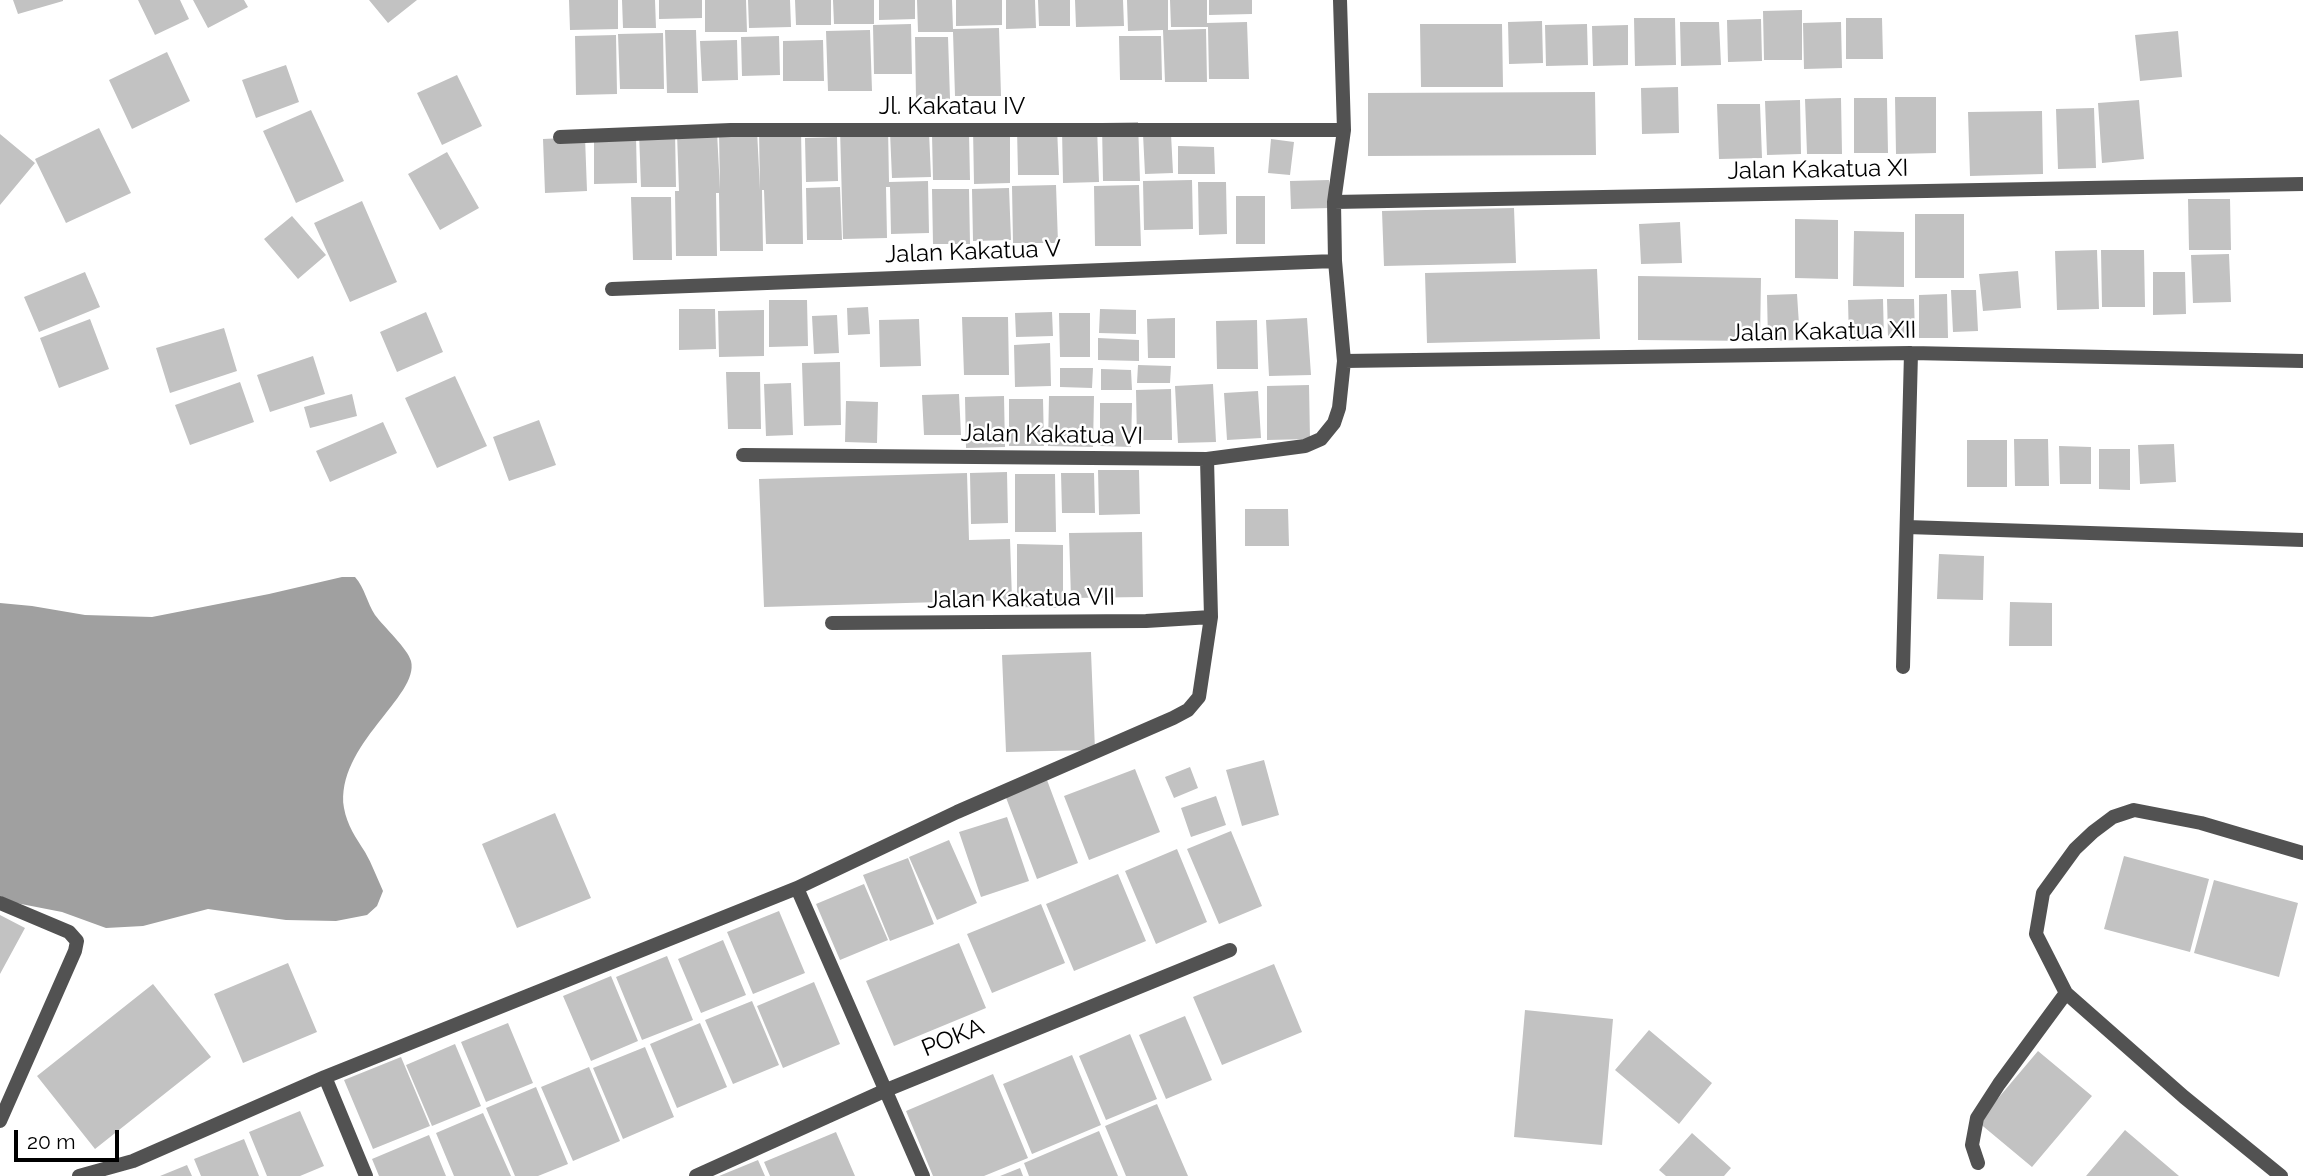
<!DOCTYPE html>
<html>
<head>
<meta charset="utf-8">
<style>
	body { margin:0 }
	#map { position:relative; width:2303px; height:1176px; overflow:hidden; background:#fff; font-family:Raleway,sans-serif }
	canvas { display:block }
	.scale { position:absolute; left:14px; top:1130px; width:105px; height:32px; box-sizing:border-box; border:4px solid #000; border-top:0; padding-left:9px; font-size:21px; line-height:24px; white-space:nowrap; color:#000; -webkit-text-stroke:5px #fff; paint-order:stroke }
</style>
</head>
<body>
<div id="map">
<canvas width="2303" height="1176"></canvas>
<div class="scale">20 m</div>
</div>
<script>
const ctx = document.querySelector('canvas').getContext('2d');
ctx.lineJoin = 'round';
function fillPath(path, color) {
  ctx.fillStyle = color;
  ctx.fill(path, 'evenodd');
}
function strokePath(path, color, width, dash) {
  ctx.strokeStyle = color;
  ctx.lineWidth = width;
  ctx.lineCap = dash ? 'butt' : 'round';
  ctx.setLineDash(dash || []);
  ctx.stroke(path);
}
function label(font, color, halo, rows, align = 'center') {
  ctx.font = font + ' Raleway,sans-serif';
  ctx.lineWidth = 5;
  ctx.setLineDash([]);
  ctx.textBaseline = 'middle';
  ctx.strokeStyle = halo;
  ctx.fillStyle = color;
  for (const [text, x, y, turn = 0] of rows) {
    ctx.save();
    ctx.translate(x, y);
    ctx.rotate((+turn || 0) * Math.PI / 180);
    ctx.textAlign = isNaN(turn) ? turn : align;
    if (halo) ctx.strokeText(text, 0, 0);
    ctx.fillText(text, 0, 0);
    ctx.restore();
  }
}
const water = new Path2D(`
	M342 577H355C365 588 367 603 375 615 384 627 408 649 411 661 420 696 335 745 344 808 347 825 356 838 365 852 372 864 377 878 383 891L377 906 367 915 336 921 286 920 208 909 143 926 106 928 62 912 16 903 0 896V603L32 606 85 615 152 617 269 594Z`);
const building = new Path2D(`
	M13 0H63V1L18 14Z
	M138 0H180L189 19 155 35Z
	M193 0H244L248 7 208 28Z
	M369 0H417L388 23Z
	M569 0H618V29L570 30Z
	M622 0H655L656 28H623Z
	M659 0H702V18L659 19Z
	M705 0H746L747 32H705Z
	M748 0H790L791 27 749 28Z
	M795 0H831V25H796Z
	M833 0H874V24H834Z
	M879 0H915V19L879 20Z
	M917 0H952L953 29 999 28 1001 96H955L953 32H918Z
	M956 0H1002V25L956 26Z
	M1006 0H1035L1036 28 1006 29Z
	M1038 0H1070V26H1039Z
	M1075 0H1123L1124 26 1076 27Z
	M1127 0H1168V30L1206 29 1207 82H1165L1163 30 1128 31Z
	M1170 0H1207V23L1247 22 1249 79H1209L1208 27H1171Z
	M1209 0H1252V14L1209 15Z
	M1802 10V60H1764L1763 11Z
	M1634 18H1675L1676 65 1635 66Z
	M1846 18H1882L1883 59H1846Z
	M1761 19 1762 61 1728 62 1727 20Z
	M1542 21 1543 63 1509 64 1508 22Z
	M1680 22H1719L1721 65 1681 66Z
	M1841 22 1842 68 1804 69 1803 23Z
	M911 24 912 74H874L873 25Z
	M1420 24H1502L1503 87H1421Z
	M1587 24 1588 65 1546 66 1545 25Z
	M1628 25V65L1593 66 1592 26Z
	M665 30H696L698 93H667Z
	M870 30 872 91H828L826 31Z
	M2178 31 2182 77 2140 81 2135 35Z
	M663 33 664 89H620L618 34Z
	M616 35 617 94 576 95 575 36Z
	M779 36 780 75 742 76 741 37Z
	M1119 36H1161L1162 80H1120Z
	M915 37H948L950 99H916Z
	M737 40 738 80 702 81 700 41Z
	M823 40 824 81H783V41Z
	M167 52 190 101 132 129 109 80Z
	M286 65 299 102 256 118 242 80Z
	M457 75 482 126 442 145 417 93Z
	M1678 87 1679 133 1642 134 1641 88Z
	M1595 92 1596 155 1368 156V93Z
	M1895 97H1936V153L1896 154Z
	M1841 98 1842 154H1807L1805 99Z
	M1854 98H1887L1888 153H1854Z
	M1800 100 1801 154 1767 155 1765 101Z
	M2139 100 2144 159 2102 163 2098 103Z
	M1717 104H1760L1762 158 1719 159Z
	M2094 108 2096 168 2058 169 2056 109Z
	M311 110 344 181 296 203 263 131Z
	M2042 111 2043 174 1970 176 1968 112Z
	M1138 122 1140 181H1103L1102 123Z
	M888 127 889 182 928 181 929 233 891 234 890 187H886L887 238 843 239 840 128Z
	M1010 127V183L974 184 973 128Z
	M1057 127 1059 175H1018L1017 128Z
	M1097 127 1099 182 1063 183 1062 128Z
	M99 128 131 193 66 223 35 159Z
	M759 129H801L803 244H766L764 190H762L763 251H720L719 193H716L717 256H676L675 191H679L677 133 717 132 720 190 719 131 757 130 760 190Z
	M675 131 676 187H641L639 132Z
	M890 132H929L931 177 892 178Z
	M969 133 970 180H933L932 134Z
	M0 134 35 163 0 205Z
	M1143 134H1171L1173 173 1145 174Z
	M594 136H636L637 183 594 184Z
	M585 137 587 191 545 193 543 139Z
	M837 137 838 181 806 182 805 138Z
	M1271 139 1294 142 1290 175 1268 173Z
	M1178 146 1214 147 1215 174H1178Z
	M447 152 479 208 440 230 408 174Z
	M1192 180 1193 229 1144 230 1143 181Z
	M1329 180 1330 208 1291 209 1290 181Z
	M1198 182H1226L1227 234 1199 235Z
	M1056 185 1058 243H1013L1012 186Z
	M1139 185 1141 246H1095L1094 186Z
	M840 187 842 240H807L806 188Z
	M1009 188 1011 240 973 241 972 189Z
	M932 189H969L970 244H933Z
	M1236 196H1265V244H1236Z
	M631 197H671L672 260H633Z
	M2188 199H2230L2231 250H2189Z
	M362 201 397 282 350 302 314 223Z
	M1514 208 1516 263 1384 266 1382 211Z
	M1915 214H1964V278H1915Z
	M292 216 326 255 298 279 264 239Z
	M1795 219 1838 220V279L1795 278Z
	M1680 222 1682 263 1641 264 1639 224Z
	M1854 231 1904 232V287L1853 286Z
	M2097 250 2099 309 2057 310 2055 251Z
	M2101 250H2144L2145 307H2102Z
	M2229 254 2231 302 2193 303 2191 255Z
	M1597 269 1600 339 1427 343 1425 273Z
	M2018 271 2021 308 1983 311 1979 274Z
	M85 272 100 307 39 332 24 297Z
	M2153 272H2185L2186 314 2153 315Z
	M1638 276 1761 278 1760 341 1638 340Z
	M1951 290H1976L1978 331 1953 332Z
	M1797 294 1800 340 1768 341 1767 295Z
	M1947 294 1948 338H1919V295Z
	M1883 299 1884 340 1849 341 1848 300Z
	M1887 299H1914L1915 336H1888Z
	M769 300H807L808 346 769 347Z
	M868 307 870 334 848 335 847 308Z
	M679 309H715L716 349 679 350Z
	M1100 309 1136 310V334L1099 333Z
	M764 310V356L719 357 718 311Z
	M426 312 443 352 397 372 380 332Z
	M1052 312 1053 336 1016 337 1015 313Z
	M1059 313H1090V357H1060Z
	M837 315 839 353 814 354 812 316Z
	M962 317H1008L1009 375H964Z
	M1175 318V358H1148L1147 319Z
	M1307 318 1311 375 1269 376 1266 320Z
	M90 319 109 369 59 388 40 338Z
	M919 319 921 366 880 367 879 320Z
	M1257 320 1258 369H1217L1216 321Z
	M224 328 237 371 170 393 156 348Z
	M1098 338 1139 340V361L1098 360Z
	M1050 343 1051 386 1015 387 1014 345Z
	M313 356 325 394 270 412 257 375Z
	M840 362 841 425 804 426 802 363Z
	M1138 365 1171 366 1170 383H1137Z
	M1060 368H1093L1092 388 1060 387Z
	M1101 369 1131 370 1132 390H1101Z
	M726 372H760L761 429H728Z
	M455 376 487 446 437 468 405 398Z
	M240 382 254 422 190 445 175 405Z
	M791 383 793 435 766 436 764 384Z
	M1213 384 1216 442 1178 443 1175 386Z
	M1309 385 1310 439 1267 440V386Z
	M1171 389 1172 440H1137L1136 390Z
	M1258 391 1261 438 1227 440 1224 393Z
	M352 394 357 416 310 428 304 407Z
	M959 394 961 435H924L922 395Z
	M1004 396 1005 447 966 448 965 397Z
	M1049 396H1094L1093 447 1048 446Z
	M1009 399H1043L1044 446H1009Z
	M846 401 878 402 877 443 845 442Z
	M1100 403H1132L1131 447 1100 446Z
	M539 420 556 465 509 481 493 437Z
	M383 422 397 453 330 482 316 451Z
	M2014 439H2048L2049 486H2015Z
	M1967 440H2007V487H1967Z
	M2174 444 2176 482 2140 484 2138 445Z
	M2059 446 2091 447V484H2060Z
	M2099 449H2130V490L2099 489Z
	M1098 470H1139L1140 514 1099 515Z
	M1007 472 1008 523 971 524 970 473Z
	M967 473 969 540 1010 539 1012 600 764 607 759 479Z
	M1061 473H1094L1095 513H1062Z
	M1015 474H1055L1056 532H1015Z
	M1245 509H1288L1289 546H1245Z
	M1142 532 1143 597 1071 598 1069 533Z
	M1017 544 1063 545V608L1017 607Z
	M1939 554 1984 556 1983 600 1937 599Z
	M2010 602 2052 603V646H2009Z
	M1091 652 1095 750 1006 752 1002 655Z
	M1264 760 1279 815 1242 826 1226 770Z
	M1190 767 1198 788 1174 798 1165 777Z
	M1135 769 1160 832 1089 860 1064 796Z
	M1047 780 1078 863 1037 879 1005 795Z
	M1216 796 1226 825 1191 837 1181 808Z
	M555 813 591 898 517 928 482 844Z
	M1007 817 1029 881 981 897 959 832Z
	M1231 831 1262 906 1219 924 1187 849Z
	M949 840 977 903 937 920 909 857Z
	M1177 849 1207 922 1156 944 1125 871Z
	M2124 856 2209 879 2190 952 2104 929Z
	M908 858 934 924 890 941 863 875Z
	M1118 874 1146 941 1074 971 1046 904Z
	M2214 880 2298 903 2279 977 2194 953Z
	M864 884 888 940 840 960 816 904Z
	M1041 904 1065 963 992 993 967 934Z
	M779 911 805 973 753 994 727 932Z
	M0 915 25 928 0 974Z
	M723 940 746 995 701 1013 678 959Z
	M959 943 986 1008 894 1046 866 981Z
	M667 956 693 1020 642 1040 616 977Z
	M288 963 317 1032 243 1063 214 994Z
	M1274 964 1302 1032 1222 1065 1193 997Z
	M611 976 638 1041 591 1061 563 996Z
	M814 982 840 1044 783 1068 757 1006Z
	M153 984 211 1057 95 1149 37 1076Z
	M752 1001 779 1065 733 1084 705 1020Z
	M1525 1010 1613 1019 1602 1145 1514 1137Z
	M1185 1016 1212 1080 1166 1099 1139 1035Z
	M508 1023 533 1083 486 1102 461 1042Z
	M700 1023 727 1087 677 1108 650 1044Z
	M1649 1030 1712 1083 1679 1124 1615 1070Z
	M1130 1034 1157 1099 1106 1120 1079 1056Z
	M455 1044 481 1106 432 1126 406 1065Z
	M645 1047 674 1117 623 1139 593 1068Z
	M2038 1051 2092 1096 2032 1167 1978 1122Z
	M1072 1055 1101 1125 1032 1154 1003 1084Z
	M401 1057 430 1126 373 1149 344 1080Z
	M589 1067 620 1141 573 1161 541 1087Z
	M993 1074 1028 1158 984 1176H933L906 1111Z
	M536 1087 568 1164 538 1176H515L486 1108Z
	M1157 1104 1188 1176H1126L1105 1126Z
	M300 1111 324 1166 300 1176H267L249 1132Z
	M483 1113 511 1176H454L436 1133Z
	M2125 1130 2179 1176H2086Z
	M1099 1131 1118 1176H1029L1024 1163Z
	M836 1132 855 1176H770L764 1162Z
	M1692 1133 1731 1168 1724 1176H1666L1659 1170Z
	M429 1135 446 1176H379L372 1159Z
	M244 1139 259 1176H201L194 1159Z
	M758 1160 765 1176H719Z
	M187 1165 192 1176H160Z
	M1020 1168 1023 1176H1000Z`);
const street = new Path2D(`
	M560 137 731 130H1344
	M1334 202 2303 184
	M612 289 1335 261
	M1344 361 1911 353 2303 361
	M743 455 1207 459 1305 446 1321 439 1334 423 1339 408 1344 361 1335 261 1334 202 1344 130 1340 0
	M1907 527 2303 540
	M832 623 1146 621 1211 617
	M1903 667 1911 353
	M797 888 923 1176
	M0 903 69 932 77 941 75 951 0 1121
	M325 1077 366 1176
	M1978 1163 1972 1145 1977 1118 1999 1084 2066 993
	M79 1176 133 1161 325 1077 797 888 957 812 1173 718 1188 710 1199 697 1211 617 1207 459
	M696 1176 884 1091 1230 950
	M2281 1176 2184 1097 2066 993 2036 934 2043 893 2075 849 2093 832 2113 817 2134 810 2201 823 2303 853`);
const streetNames = [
	["Jl. Kakatau IV",952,107],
	["Jalan Kakatua XI",1818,170,-1],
	["Jalan Kakatua V",973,252,-2],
	["Jalan Kakatua XII",1823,332,-1],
	["Jalan Kakatua VI",1052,435,1],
	["Jalan Kakatua VII",1021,599,-1],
	["POKA",953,1038,-22]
];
fillPath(water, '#a0a0a0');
fillPath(building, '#c2c2c2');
strokePath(street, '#525252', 14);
label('24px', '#000', '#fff', streetNames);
</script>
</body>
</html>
